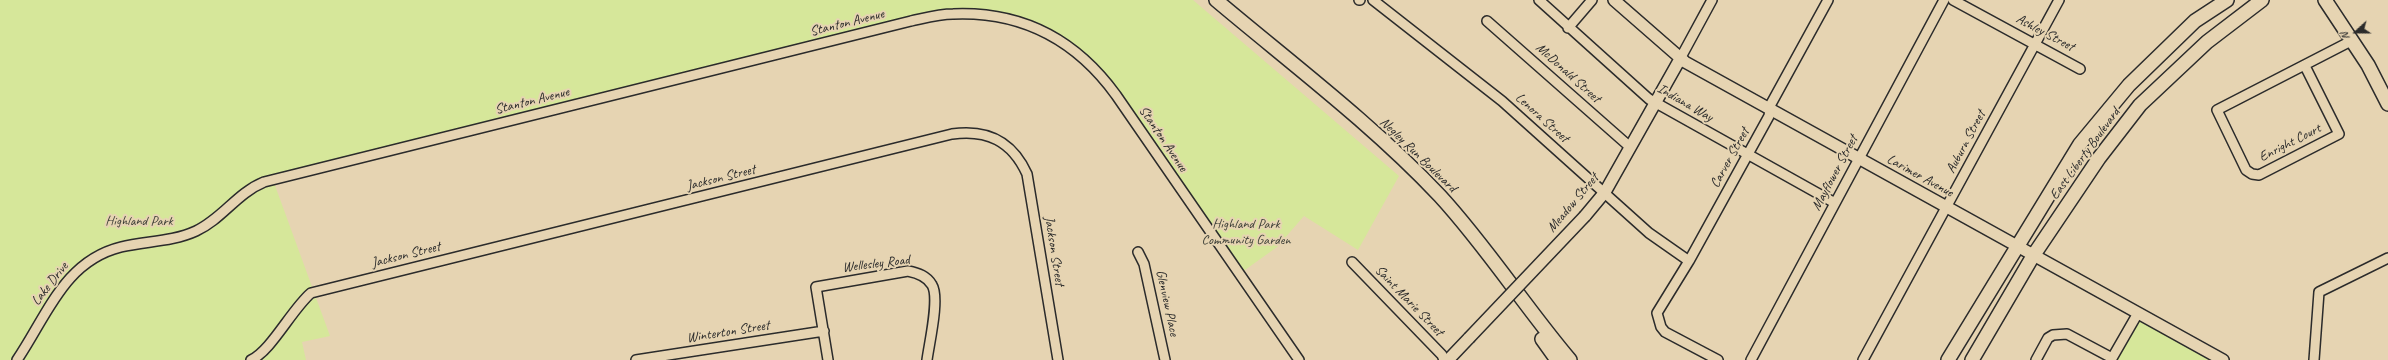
<!DOCTYPE html>
<html>
<head>
<meta charset="utf-8">
<style>
	body { margin:0 }
	#map { position:relative; width:2388px; height:360px; overflow:hidden; background:#e6d4b2; font-family:Caveat,sans-serif }
	canvas { display:block }
	.north { position:absolute; left:2336px; top:12px; width:40px; height:40px; -webkit-text-stroke:3px #e6d4b2; paint-order:stroke; rotate:249deg; font-size:11px; font-weight:700; line-height:16px; text-align:center; color:#2b2b2b }
	.north::after { content:''; display:block; margin:auto; width:14px; height:18px; background:#2b2b2b; clip-path:polygon(50% 0,100% 100%,50% 72%,0 100%) }
</style>
</head>
<body>
<div id="map">
<canvas width="2388" height="360"></canvas>
<div class="north">N</div>
</div>
<script>
const ctx = document.querySelector('canvas').getContext('2d');
ctx.lineJoin = 'round';
function fillPath(path, color) {
  ctx.fillStyle = color;
  ctx.fill(path, 'evenodd');
}
function strokePath(path, color, width, dash) {
  ctx.strokeStyle = color;
  ctx.lineWidth = width;
  ctx.lineCap = dash ? 'butt' : 'round';
  ctx.setLineDash(dash || []);
  ctx.stroke(path);
}
function label(font, color, halo, rows, align = 'center') {
  ctx.font = font + ' Caveat,sans-serif';
  ctx.lineWidth = 4;
  ctx.setLineDash([]);
  ctx.textBaseline = 'middle';
  ctx.strokeStyle = halo;
  ctx.fillStyle = color;
  for (const [text, x, y, turn = 0] of rows) {
    ctx.save();
    ctx.translate(x, y);
    ctx.rotate((+turn || 0) * Math.PI / 180);
    ctx.textAlign = isNaN(turn) ? turn : align;
    if (halo) ctx.strokeText(text, 0, 0);
    ctx.fillText(text, 0, 0);
    ctx.restore();
  }
}
const green = new Path2D(`
	M0 0H1193L1399 176 1358 250 1304 216 1277 247 1238 275 1116 95 1059 39 994 15 952 14 273 180 330 336 302 342 306 360H0Z
	M2135 319 2213 360H2113Z`);
const minor = new Path2D(`
	M1359 0H1360
	M1373 0 1502 101 1649 233 1689 261
	M1539 0 1649 99 1835 203
	M1953 0 2080 69
	M1487 21 1630 147
	M1568 28 1592 0
	M1680 59 1712 0
	M2305 66 2339 134 2259 175 2252 174 2246 170 2217 110 2353 40
	M1138 252 1144 264 1165 360
	M1352 262 1442 355 1444 360
	M17 360C47 316 64 261 121 247 146 241 172 242 196 231 222 219 237 193 264 182L911 21C925 18 939 14 953 14 1023 11 1076 40 1116 95L1299 360
	M251 360C271 351 292 309 311 293L952 134C987 129 1012 141 1027 174L1058 360
	M636 360 824 331
	M828 360 816 287 908 271C918 273 927 276 932 285 940 298 929 344 927 360
	M1718 360 1665 332 1661 327 1657 313 1689 261 1769 116 1771 104 1828 0
	M1751 360 1944 0
	M1863 360 2059 0
	M2036 360 2048 338 2053 335 2067 334 2112 358
	M2111 360 2138 313
	M2314 360 2319 292 2388 258`);
const tertiary = new Path2D(`
	M1614 0 1685 62 2223 360
	M1585 216 1605 192 1680 59
	M1448 360 1469 338`);
const secondary = new Path2D(`
	M1216 0C1292 64 1372 124 1440 196 1487 247 1525 307 1570 360
	M2325 0 2368 65 2388 104
	M1542 339 1557 360
	M1948 360 2080 144 2129 85 2195 21 2227 0
	M1972 360 2033 256 2099 158 2140 105 2207 42 2262 0`);
const tertiaryBridge = new Path2D(`
	M1469 338 1585 216`);
const streetNames = [
	["Stanton Avenue",847,23,-14],
	["Ashley Street",2045,33,28],
	["McDonald Street",1568,73,42],
	["Stanton Avenue",532,101,-14],
	["Indiana Way",1685,103,30],
	["Lenora Street",1542,118,42],
	["Stanton Avenue",1163,139,56],
	["Auburn Street",1966,142,-62],
	["Enright Court",2290,143,-27],
	["East Liberty Boulevard",2085,154,-54],
	["Negley Run Boulevard",1418,155,44],
	["Carver Street",1730,158,-61],
	["Mayflower Street",1835,173,-62],
	["Larimer Avenue",1920,176,29],
	["Jackson Street",721,178,-14],
	["Meadow Street",1573,203,-50],
	["Jackson Street",1054,251,81],
	["Jackson Street",406,255,-14],
	["Wellesley Road",876,264,-7],
	["Lake Drive",50,284,-52],
	["Saint Marie Street",1409,301,46],
	["Glenview Place",1167,303,78],
	["Winterton Street",728,332,-9]
];
const parkNames = [
	["Highland Park",139,221],
	["Highland Park",1246,224],
	["Community Garden",1246,240]
];
fillPath(green, '#d6e79a');
strokePath(minor, '#2b2b2b', 12);
strokePath(tertiary, '#2b2b2b', 14);
strokePath(secondary, '#2b2b2b', 16);
strokePath(minor, '#e6d4b2', 9);
strokePath(tertiary, '#e6d4b2', 11);
strokePath(secondary, '#e6d4b2', 13);
strokePath(tertiaryBridge, '#2b2b2b', 14, []);
strokePath(tertiaryBridge, '#e6d4b2', 11);
label('14px', '#2b2b2b', '#e6d4b2', streetNames);
label('14px', '#3c3e36', '#e6d4b2', parkNames);
</script>
</body>
</html>
